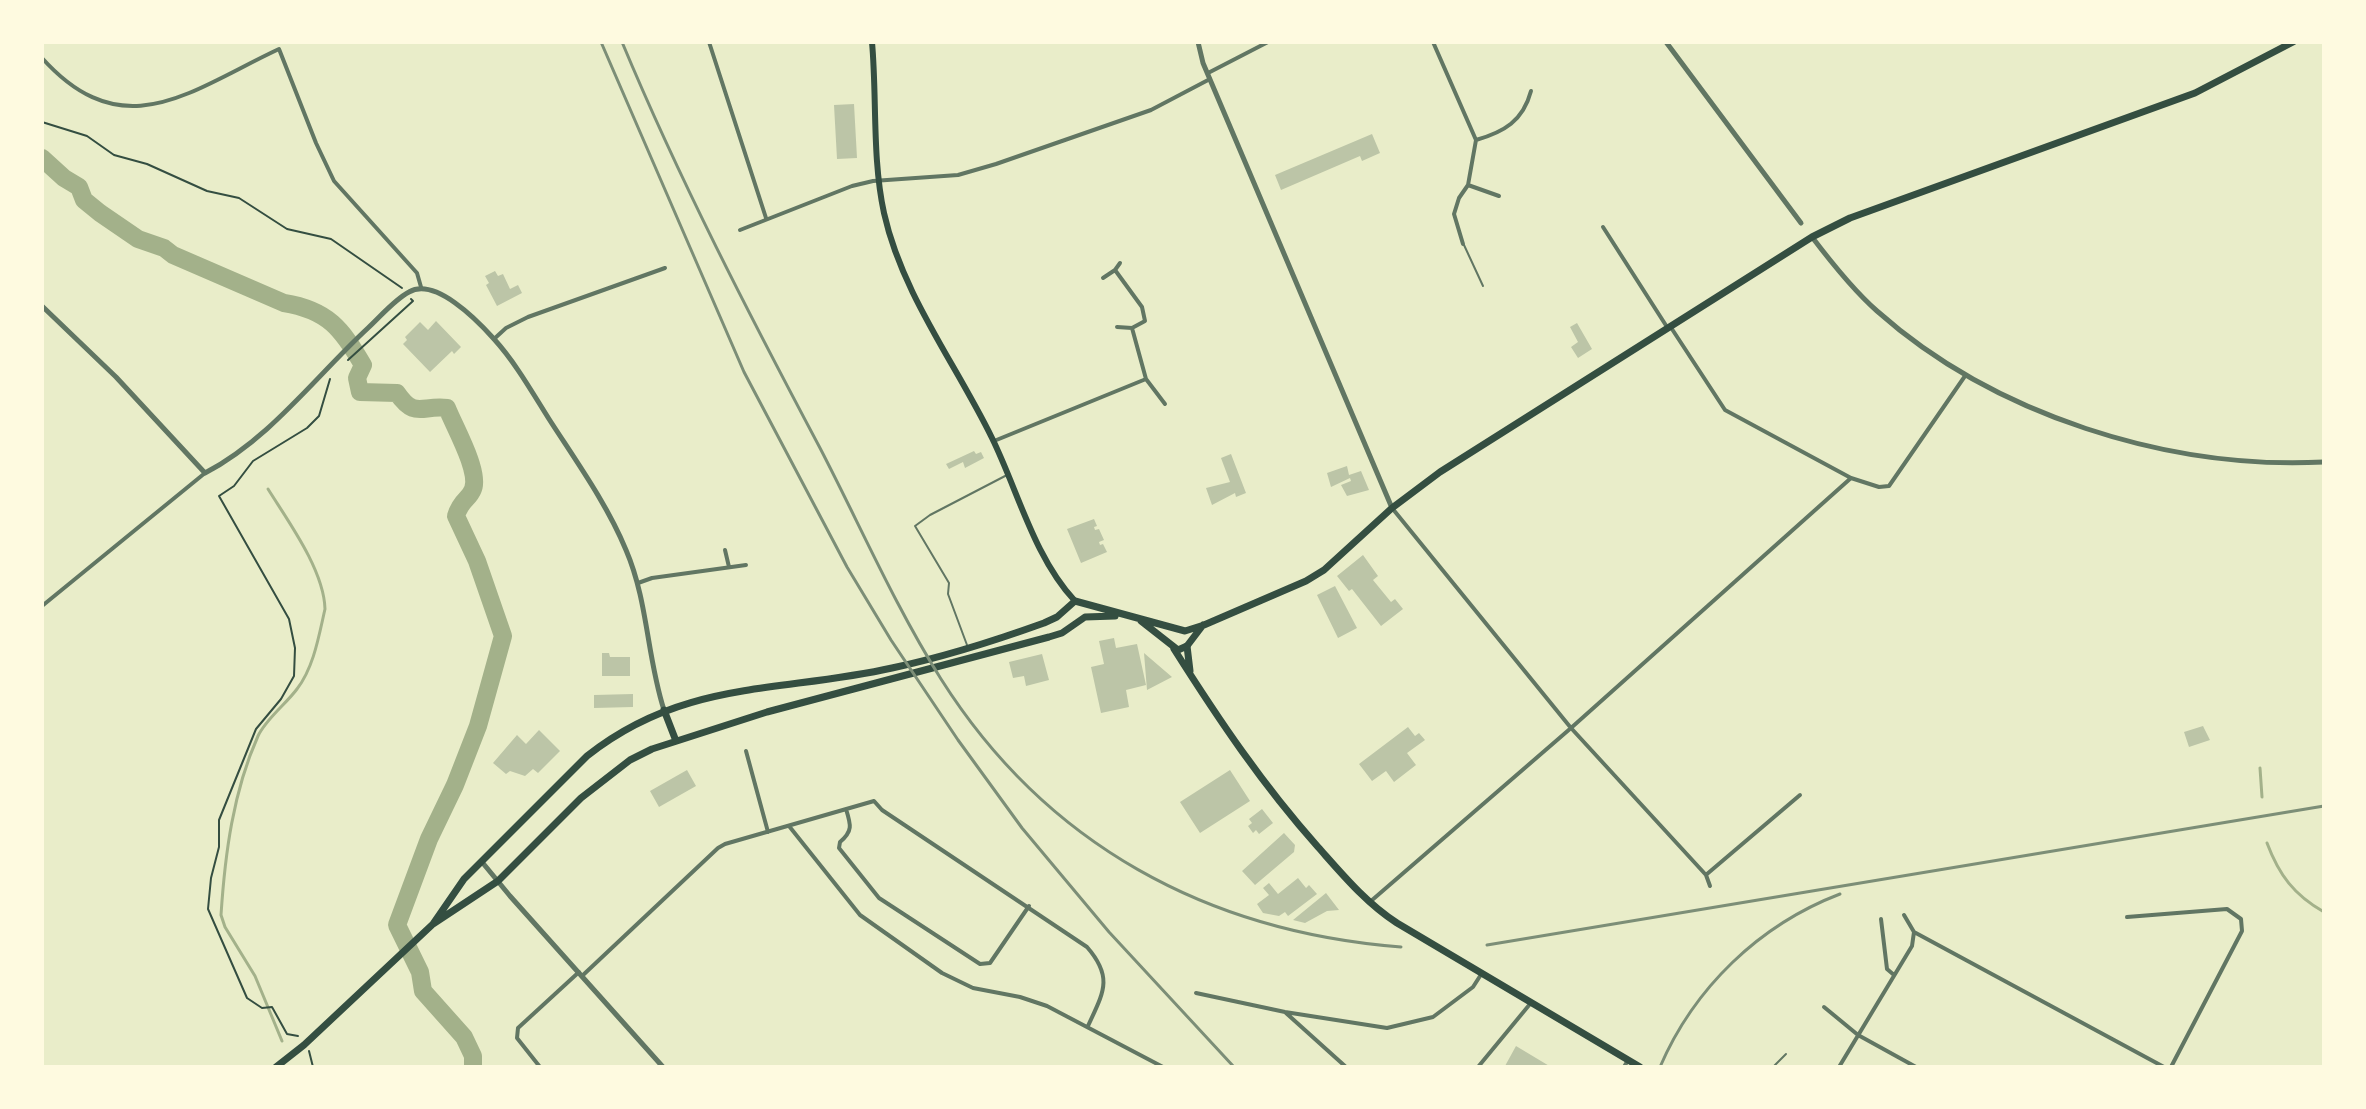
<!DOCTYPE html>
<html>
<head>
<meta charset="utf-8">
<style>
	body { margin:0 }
	#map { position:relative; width:2366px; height:1109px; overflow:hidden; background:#e9edc9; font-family:"Asap Condensed",sans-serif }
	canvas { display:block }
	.frame { position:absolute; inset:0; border:44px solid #fefae0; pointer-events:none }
</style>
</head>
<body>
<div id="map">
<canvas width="2366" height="1109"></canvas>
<div class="frame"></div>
</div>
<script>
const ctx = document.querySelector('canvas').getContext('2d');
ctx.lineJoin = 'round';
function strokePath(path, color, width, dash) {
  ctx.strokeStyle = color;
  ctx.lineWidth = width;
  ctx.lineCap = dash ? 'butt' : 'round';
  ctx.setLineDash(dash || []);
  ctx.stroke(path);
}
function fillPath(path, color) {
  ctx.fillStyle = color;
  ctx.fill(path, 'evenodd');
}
const stream = new Path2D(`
	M268 489C288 521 324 570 325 609 319 635 314 667 297 689 286 704 266 719 258 736 233 792 225 854 221 915L225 927 255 976 282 1041
	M2260 768 2262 797
	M2267 843C2279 875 2294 895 2324 912`);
const river = new Path2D(`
	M42 158 64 178 79 187 84 200 100 213 138 239 164 248 173 255 284 303C328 310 342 329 363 365L357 378 360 392 397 393C415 419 421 405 447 408 454 426 480 471 473 489 469 500 461 499 456 516L477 561 503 636 478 726 455 785 429 839 397 925 420 972 423 991 464 1037 473 1056V1067`);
const building = new Path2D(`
	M854 104 857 158 837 159 834 105Z
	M1372 134 1380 153 1362 161 1360 156 1281 190 1275 175Z
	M495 271 498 276 503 274 510 289 518 285 522 293 497 306 486 285 489 283 485 276Z
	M436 321 461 347 454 354 452 351 430 372 403 344 407 340 405 337 420 322 428 330Z
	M1577 323 1592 349 1578 358 1571 347 1578 342 1570 327Z
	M974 451 976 454 981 452 984 458 965 468 963 462 949 469 946 464Z
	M1231 454 1246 493 1236 497 1235 493 1212 505 1206 488 1230 482 1221 458Z
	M1347 466 1349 475 1361 471 1369 490 1347 496 1341 485 1351 481 1350 478 1331 487 1327 473Z
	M1094 519 1097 526 1094 527 1095 530 1099 529 1104 540 1099 542 1100 545 1103 544 1107 552 1081 563 1067 529Z
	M1363 555 1378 576 1373 580 1391 602 1395 599 1403 609 1381 626 1352 589 1349 591 1337 576Z
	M1335 586 1357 628 1338 638 1317 595Z
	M1114 638 1116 648 1137 644 1146 685 1126 690 1129 707 1101 713 1091 667 1104 664 1099 641Z
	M602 653H609L610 657H630V676H602Z
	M1144 653 1172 677 1147 690Z
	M1042 654 1049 680 1026 686 1024 676 1013 678 1009 662Z
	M633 694V707L594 708V695Z
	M2203 726 2210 740 2189 747 2184 732Z
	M1408 727 1415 736 1419 733 1425 740 1407 753 1416 765 1394 782 1386 771 1372 781 1359 764Z
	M539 730 560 751 538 773 533 769 525 776 510 771 506 774 493 763 517 735 526 744Z
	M687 770 696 786 659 807 650 791Z
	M1230 770 1250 801 1200 833 1180 802Z
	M1262 809 1273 823 1259 834 1256 830 1253 833 1248 826 1252 823 1249 819Z
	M1284 833 1295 845 1294 852 1255 885 1242 871Z
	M1298 878 1306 888 1309 885 1317 894 1288 916 1285 912 1279 916 1263 913 1257 904 1269 895 1263 888 1269 883 1278 894Z
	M1326 893 1339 910 1327 911 1305 923 1293 920Z
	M1516 1046 1551 1067 1505 1066Z`);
const path = new Path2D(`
	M42 122 87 136 114 155 147 164 207 191 239 198 287 229 331 239 402 288
	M348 360 413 301 411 299
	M298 1036 287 1034 272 1007 262 1008 247 998 208 909 211 878 219 847V820L256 729 281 699 294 676 295 648 289 619 219 496 234 486 253 461 307 428 319 416 330 379
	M309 1051 313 1067`);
const service = new Path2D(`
	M1464 245 1483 286
	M967 645 948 594 949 583 915 526 930 515 1007 475
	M1773 1067 1786 1054`);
const minor = new Path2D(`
	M709 42 766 218
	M1433 42 1476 140 1468 185 1459 198 1454 214 1463 244
	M42 58C124 149 191 90 279 49L316 143 334 181 417 273 421 287
	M1208 73 1268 42
	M1476 140C1504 132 1523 121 1531 91
	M1468 185 1499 196
	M1603 227 1667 327
	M740 230 852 186 873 181 958 175 996 164 1151 110 1210 79
	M1103 278 1115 270
	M1670 326 1725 410 1851 478 1879 487 1889 486 1965 376
	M1117 327 1132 328
	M494 339 506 328 528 317 665 268
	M1146 379 1165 404
	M994 441 1146 379 1132 328 1145 321 1142 307 1115 270 1120 263
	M1392 508 1571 728 1706 875 1710 886
	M725 550 729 567
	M638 583 652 578 746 565
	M42 606 205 473
	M746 751 768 832
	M846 809C851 825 853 831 840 842L839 848 879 898 980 964 990 963 1029 906
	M789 826 860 915 942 973 973 988 1020 997 1047 1006 1163 1067
	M1707 874 1800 795
	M1371 901 1571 728 1851 478
	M2127 917 2227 909 2241 919 2242 931 2171 1067
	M1881 919 1887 969 1894 975
	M1914 932 2164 1067
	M582 976 718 848 725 844 874 801 882 810 1087 947C1114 978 1103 993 1088 1026
	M1196 993 1285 1012 1387 1028 1433 1017 1473 987 1482 973
	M1824 1007 1858 1035 1916 1067
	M1286 1013 1346 1067
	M540 1067 517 1038 518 1028 579 972
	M1478 1067 1530 1004
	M1624 1067 1628 1060
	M1839 1067 1912 946 1914 932 1904 915`);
const tertiary = new Path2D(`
	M1198 42 1203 63 1392 508
	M1666 42 1801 223
	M1812 237C1831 262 1853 290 1877 311 1994 415 2168 470 2324 462
	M42 306 116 377 205 473C270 439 315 377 368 328 381 316 394 300 409 292 435 277 477 320 494 339 515 362 532 392 549 419 576 461 607 504 626 550 648 601 647 658 664 710
	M482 862 510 896 663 1067`);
const secondary = new Path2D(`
	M872 42C877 98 872 158 884 213 902 294 956 364 992 438 1018 491 1034 557 1075 601`);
const primary = new Path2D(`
	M1187 646 1190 671
	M1174 649C1219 720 1262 784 1318 847 1342 874 1366 903 1397 923L1640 1067`);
const trunk = new Path2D(`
	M1141 621 1178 650 1187 646 1203 625
	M664 710 676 741
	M433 924 464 879 587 756C684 679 781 693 892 668 944 657 994 641 1044 623L1057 617 1075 601 1185 631 1204 625 1306 581 1324 570 1392 508 1440 472 1812 237 1850 218 2195 93 2293 42
	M276 1067 304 1045 433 924 498 881 581 798 630 760 652 749 767 712 1049 637 1062 633 1085 617 1115 616`);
const rail = new Path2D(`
	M601 42 744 372 847 567 891 640 958 740 1022 828 1109 932 1234 1067
	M622 42C680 181 750 316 820 448 860 525 895 606 941 679 1046 845 1208 932 1401 947
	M1487 945 2324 806
	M1660 1067C1694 988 1759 925 1840 894`);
strokePath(stream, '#a3b18a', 3);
strokePath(river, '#a3b18a', 18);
fillPath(building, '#bcc5a7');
strokePath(path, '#344e41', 2);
strokePath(service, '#617663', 2);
strokePath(minor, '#617663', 4);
strokePath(tertiary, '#617663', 5);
strokePath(secondary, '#344e41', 6);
strokePath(primary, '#344e41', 7);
strokePath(trunk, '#344e41', 7);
strokePath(rail, '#7c8e77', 3);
</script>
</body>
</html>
